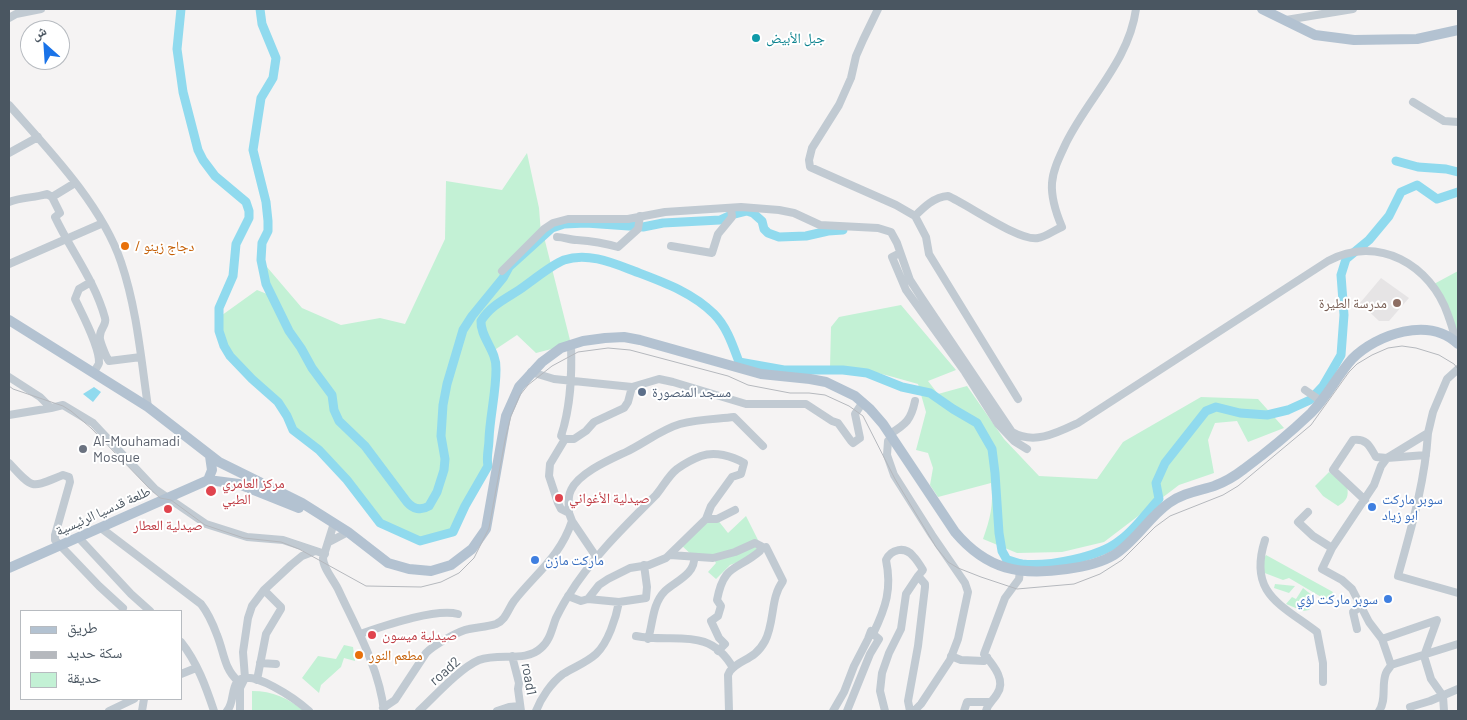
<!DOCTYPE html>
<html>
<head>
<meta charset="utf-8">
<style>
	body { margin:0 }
	#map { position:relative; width:1467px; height:720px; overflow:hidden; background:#f5f3f3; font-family:Barlow,"Noto Naskh Arabic",sans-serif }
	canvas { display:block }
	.frame { position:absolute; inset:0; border:10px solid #4a5661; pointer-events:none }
	.legend { position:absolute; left:20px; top:610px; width:162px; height:90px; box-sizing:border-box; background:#fff; border:1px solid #b7bbc0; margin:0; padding:6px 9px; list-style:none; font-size:15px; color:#4a5661 }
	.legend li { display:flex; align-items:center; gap:10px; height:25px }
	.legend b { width:25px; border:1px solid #b7bbc0 }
	.north { position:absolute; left:20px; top:20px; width:50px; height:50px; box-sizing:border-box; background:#fff; border:1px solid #b7bbc0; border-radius:50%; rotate:334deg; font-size:14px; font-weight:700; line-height:20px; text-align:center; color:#4a5661 }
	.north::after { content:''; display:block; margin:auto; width:18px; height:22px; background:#1a73e8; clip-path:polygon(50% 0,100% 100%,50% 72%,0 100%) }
</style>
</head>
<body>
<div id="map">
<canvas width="1467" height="720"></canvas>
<div class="frame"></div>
<ul class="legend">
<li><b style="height:6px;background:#b3c2d1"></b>طريق</li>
<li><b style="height:6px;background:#b5b8bd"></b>سكة حديد</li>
<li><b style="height:14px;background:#c3f1d5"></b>حديقة</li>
</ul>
<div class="north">ش</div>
</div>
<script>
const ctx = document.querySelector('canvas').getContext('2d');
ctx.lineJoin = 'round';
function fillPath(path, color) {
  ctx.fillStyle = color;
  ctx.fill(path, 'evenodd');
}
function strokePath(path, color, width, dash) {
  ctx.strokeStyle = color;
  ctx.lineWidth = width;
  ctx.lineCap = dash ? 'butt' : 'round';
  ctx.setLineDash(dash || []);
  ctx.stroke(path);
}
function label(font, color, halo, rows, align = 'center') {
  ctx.font = font + ' Barlow,"Noto Naskh Arabic",sans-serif';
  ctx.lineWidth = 4;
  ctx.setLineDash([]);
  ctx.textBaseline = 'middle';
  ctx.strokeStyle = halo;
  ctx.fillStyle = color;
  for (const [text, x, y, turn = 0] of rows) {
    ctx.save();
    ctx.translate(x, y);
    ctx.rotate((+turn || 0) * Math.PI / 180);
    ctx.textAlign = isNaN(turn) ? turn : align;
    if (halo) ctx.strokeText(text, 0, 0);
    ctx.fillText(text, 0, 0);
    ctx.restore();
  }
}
const education = new Path2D(`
	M1381 278 1409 298 1389 321H1379L1360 303Z`);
const green = new Path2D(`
	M527 153 539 208 541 234 543 233 571 344 536 353 517 335 493 351 496 362 488 466 453 532 420 541 380 523 344 477 319 450 293 430 287 416 278 401 249 376 230 356 221 338 218 318 257 290 272 296 261 260 302 308 341 325 380 318 405 324 445 239 446 181 502 190Z
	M1458 271V339L1434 284Z
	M901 305 956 370 928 381 938 394 967 386 1004 439 1039 476 1097 479 1123 442 1201 397 1258 399 1284 428 1248 442 1237 421 1215 423 1208 440 1214 473 1179 485 1104 542 1062 552 1017 553 983 539C990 519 994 505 991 483L938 497 930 485 933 468 928 453 916 450 926 412 918 384C890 376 860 366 830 368L831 327 839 317Z
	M1329 472 1347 486C1349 496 1347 501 1338 506L1323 496 1315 486Z
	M746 516 761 546 744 560 730 565 716 579 708 572 716 563 713 558 694 557 680 544 706 519H717L728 533Z
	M1266 555 1333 592 1328 601 1289 578 1283 580 1262 572V562Z
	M1275 584 1295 586 1289 593 1274 588Z
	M1303 588 1313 596 1308 604 1312 606 1309 610 1303 611 1286 604 1292 597 1296 599Z
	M344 645 353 647 355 661 344 658 341 667 321 685 319 693 302 678 318 656 336 659Z
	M252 691C273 691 288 698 304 711H252Z`);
const water = new Path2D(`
	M94 387 101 392 93 402 83 394Z`);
const river = new Path2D(`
	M181 9 177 49 183 92 198 150 203 160 215 176 246 202 249 211V218L236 244 233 276 219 308V331L224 346 230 356 252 379 278 402 287 416 293 430 319 450 347 480 380 523 420 541 453 532 465 506 488 466C486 457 489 448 489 439 490 416 496 393 496 369 497 351 480 337 481 321 490 306 505 299 519 290 531 282 551 265 564 260 588 252 613 263 634 271 663 282 692 292 714 314 727 327 733 346 739 362L784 370H843L867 373 902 387 930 393 953 409 977 423 992 449 995 473 999 533 1002 551 1007 560C1012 561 1017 563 1022 564 1048 567 1099 557 1119 541 1135 530 1146 513 1159 499L1156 483 1165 463 1206 411 1216 407 1240 413 1267 415 1288 410 1310 400 1323 386 1341 355 1344 315 1341 275 1346 259 1369 240 1389 216 1401 192 1417 185 1437 199 1458 192
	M260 9 262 24 276 58 273 78 261 98 253 150 266 202 268 221V231L262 243 261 260 266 284 289 331 301 348 312 368 332 395 334 410 339 421 365 446 407 502C413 509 421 511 429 506L437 492 444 470 445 459 441 436 443 405 447 384 463 330 472 316 503 278 509 267 552 228 564 224 586 223 643 227 663 223 720 220 731 215 747 211 753 213 762 221 764 229 768 233 779 237 806 236 828 231 843 230
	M1396 161 1418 167 1446 169 1458 172`);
const minor = new Path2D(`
	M878 9 863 40 856 56 851 78 839 105 812 148 809 160 810 167 896 205 915 216 926 237 929 254 1018 399
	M9 18 16 14 41 9
	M1286 20 1353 9
	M1413 102 1444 121 1458 122
	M9 105C48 149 102 205 121 262 137 309 141 359 148 407
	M9 153 38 137
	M52 197 60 213 55 217C71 251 95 281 105 318 107 325 100 328 100 336 99 340 106 357 109 361L141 357
	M9 202C21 197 34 198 47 194L52 197 75 183
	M915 216C924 207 934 197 948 196 967 204 1020 242 1038 238 1046 237 1054 230 1062 227 1056 213 1051 198 1052 183 1053 169 1060 156 1066 143 1088 98 1129 61 1136 9
	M557 237C564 237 570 240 577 240 591 241 604 243 618 247L638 229 640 216
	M671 246 712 253 718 234 732 217 731 208
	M900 253 892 257 906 290 965 372 998 424 1014 441 1027 449
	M9 264 103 223
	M502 271 544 229 553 223 568 219H628L665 212 741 207 779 210 794 213 820 225 878 228 891 232 897 243 910 280 921 297 1012 432C1034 445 1057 433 1078 423L1328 261C1378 234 1431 265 1448 315 1451 324 1455 333 1455 342
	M91 282 79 289 75 299C82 314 100 347 99 363 98 366 95 370 93 373
	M531 372 554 379 632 387
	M9 377 40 397 51 408 63 405 93 423 155 489 206 524 247 537 283 540 325 554
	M1305 390 1321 401
	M9 415 51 408
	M1428 433C1425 482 1411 529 1398 576L1458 593
	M890 434C906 424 911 420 915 401
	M892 438 888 441 887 455 894 475 932 535 965 583 968 592 958 639 950 660 921 704 914 711
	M565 439 561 436C571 406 572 375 571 344
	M9 463C34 490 30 488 63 475L69 477 70 482 55 535V540L99 586 123 608
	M1365 500 1333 470 1353 440C1367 438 1370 447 1376 457L1387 458 1426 455
	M1308 512 1298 522 1313 536 1332 548
	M569 513C569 505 567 498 571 490 579 473 609 460 626 452 645 443 660 430 680 424 698 419 716 419 734 417L763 446
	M572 521 569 513 561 509 558 503 549 476 550 464 565 439H574L586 431 594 422 624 408 628 402 632 387 659 379 673 382 746 404H806L832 421 838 423 851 441 853 443 860 438 855 414 863 402
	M334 523 323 558C323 568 333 579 338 589 356 628 379 667 384 711
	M101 528 201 604C208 613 213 624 217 635 224 652 224 669 238 681
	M78 537 131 594 150 611
	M1265 540C1248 593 1280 604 1317 632L1323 663V682
	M329 542 348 532
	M670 555 713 558 735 552 755 543 761 546 760 551C737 571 724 563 717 600L721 606 718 616 711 621 719 638 725 644 718 651
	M568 596 581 601 588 599 599 585 608 579 630 568 649 565 666 558 706 519H717L735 510
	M588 599 619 602
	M1357 629 1353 612 1361 606
	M360 634C384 626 435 608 458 614
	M636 636C673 644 709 625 733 668
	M648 639C653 624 652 604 665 591 674 582 696 574 694 557
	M1382 639 1437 620 1424 656 1431 679 1443 696 1444 711
	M181 642C197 662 206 687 214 711
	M512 656 519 683 518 689 521 711
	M951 656 961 660 984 661 987 657
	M260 663 276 664
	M1391 665 1458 644
	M181 674 196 668
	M257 680 266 634 281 609V607L264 590
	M1410 707 1430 701 1458 689
	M383 708 395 700 426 653C434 645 458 631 469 629 478 627 487 627 496 624 506 620 508 609 514 601 536 573 560 557 572 521L597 558
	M109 711 134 699
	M142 711 144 699
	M227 711C234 703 231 691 237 682 250 666 298 701 309 711
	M240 711V688L245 678 243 652 248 618 252 606 264 590 291 565 302 556 315 551
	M419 711C435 696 460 668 479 660 499 652 525 663 541 648 550 641 552 628 556 618 560 610 564 602 569 595 590 560 627 524 656 495 663 487 668 476 677 469 684 464 693 459 701 456 715 451 732 456 744 463L741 474 732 477 711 506 706 519
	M497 711 509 707 520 706
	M536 711C541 698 551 683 563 674 574 667 586 663 596 654 608 643 616 618 619 602L646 598 647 587 644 565
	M729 711 728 675 730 671C741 658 754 661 765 641 775 622 770 598 783 581L766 547 761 549
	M833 711 844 692 854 666 868 639 871 631 873 633
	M847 711 870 654 879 639 873 634C886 607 892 589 886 560 891 549 905 546 913 556 917 560 920 565 923 570L918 576 925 584V587L918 646 908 701 910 711
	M885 711 880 691 882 673 889 653 901 629 906 594 918 576
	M964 711 967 702H989
	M986 711C988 703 993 701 997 694 1007 680 992 664 984 654L1005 598 1019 579 1020 571
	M1379 711C1387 700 1381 685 1386 673 1387 670 1390 668 1391 665L1382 639 1369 622 1352 589 1342 580 1322 569 1332 548 1374 485 1381 466 1387 458 1428 433 1433 412 1447 379 1458 369`);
const major = new Path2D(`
	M1262 9 1315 35 1354 40 1417 39 1458 30
	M9 320 148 407 219 462 302 503 348 532 388 563 409 569 431 571 451 565 472 549 486 529 506 416 519 387 542 362 561 348 583 341 605 338 624 337 640 340 761 374 810 379 826 382 855 396 870 409 883 424 955 532C987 570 1020 576 1067 569 1083 567 1099 564 1114 555 1135 542 1148 518 1169 503 1183 493 1198 491 1214 486 1225 482 1235 476 1244 469 1267 452 1290 433 1311 413 1327 397 1337 376 1352 359 1377 334 1429 316 1458 344
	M208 480 212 470 210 456
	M9 568 208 480 239 484 299 508`);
const rail = new Path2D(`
	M9 386 13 389 63 406 71 411 91 428 148 487 160 498 171 500 205 525 244 538 281 542 299 549 366 586 421 587 441 582 459 573 474 558 489 528 505 440 511 416 520 395 528 385 552 366 578 352 608 348 630 350 728 376 748 385 790 393H809L825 395 849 406 863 416 895 479 936 547 948 562 958 568 981 577 1017 589 1074 584 1100 574 1122 560 1155 527 1170 516 1223 495 1238 486 1311 425 1349 372 1357 364 1372 355 1388 348 1402 346 1416 348 1439 355 1454 364 1458 369`);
const markers = [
	[756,38,5,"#0f9aa8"],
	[125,246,5,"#e8710a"],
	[1397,303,5,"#8d6e63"],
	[642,392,5,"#5c6f8a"],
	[83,449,5,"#6b7280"],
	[211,491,6,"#e0444e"],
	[559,498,5,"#e0444e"],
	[1372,507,5,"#3f7fe0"],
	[168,509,5,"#e0444e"],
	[535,560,5,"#3f7fe0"],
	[1388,599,5,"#3f7fe0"],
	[372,635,5,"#e0444e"],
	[359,655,5,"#e8710a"]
];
const cultureNames = [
	["جبل الأبيض",766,38]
];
const foodNames = [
	["/ دجاج زينو",135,246],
	["مطعم النور",369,655]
];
const educationNames = [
	["مدرسة الطيرة",1387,303]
];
const serviceNames = [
	["مسجد المنصورة",652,392]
];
const worshipNames = [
	["Al-Mouhamadi",93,441],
	["Mosque",93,457]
];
const healthNames = [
	["مركز العامري",222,483],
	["الطبي",222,499],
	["صيدلية الأغواني",569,498],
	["صيدلية العطار",168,525,"center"],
	["صيدلية ميسون",382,635]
];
const shopNames = [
	["سوبر ماركت",1382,499],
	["ابو زياد",1382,515],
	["ماركت مازن",545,560],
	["سوبر ماركت لؤي",1378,599,"right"]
];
const streetNames = [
	["طلعة قدسيا الرئيسية",103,511,-24],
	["road2",445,671,-41],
	["road1",529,679,80]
];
fillPath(education, '#e6e4e5');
fillPath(green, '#c3f1d5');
fillPath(water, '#90daee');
strokePath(river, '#90daee', 9);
strokePath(minor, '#c1cad2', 8);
strokePath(major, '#b3c2d1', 10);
strokePath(rail, '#b5b8bd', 1);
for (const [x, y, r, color] of markers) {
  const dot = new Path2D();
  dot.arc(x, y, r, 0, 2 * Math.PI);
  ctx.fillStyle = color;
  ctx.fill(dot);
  strokePath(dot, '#fff', 2);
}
label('14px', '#0d838f', '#fff', cultureNames, 'left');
label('14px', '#c56008', '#fff', foodNames, 'left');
label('14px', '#785e54', '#fff', educationNames, 'right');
label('14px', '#4e5e75', '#fff', serviceNames, 'left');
label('14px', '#5b616d', '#fff', worshipNames, 'left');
label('14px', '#be3a42', '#fff', healthNames, 'left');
label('14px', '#366cbe', '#fff', shopNames, 'left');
label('14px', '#4a5661', '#fff', streetNames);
</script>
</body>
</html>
